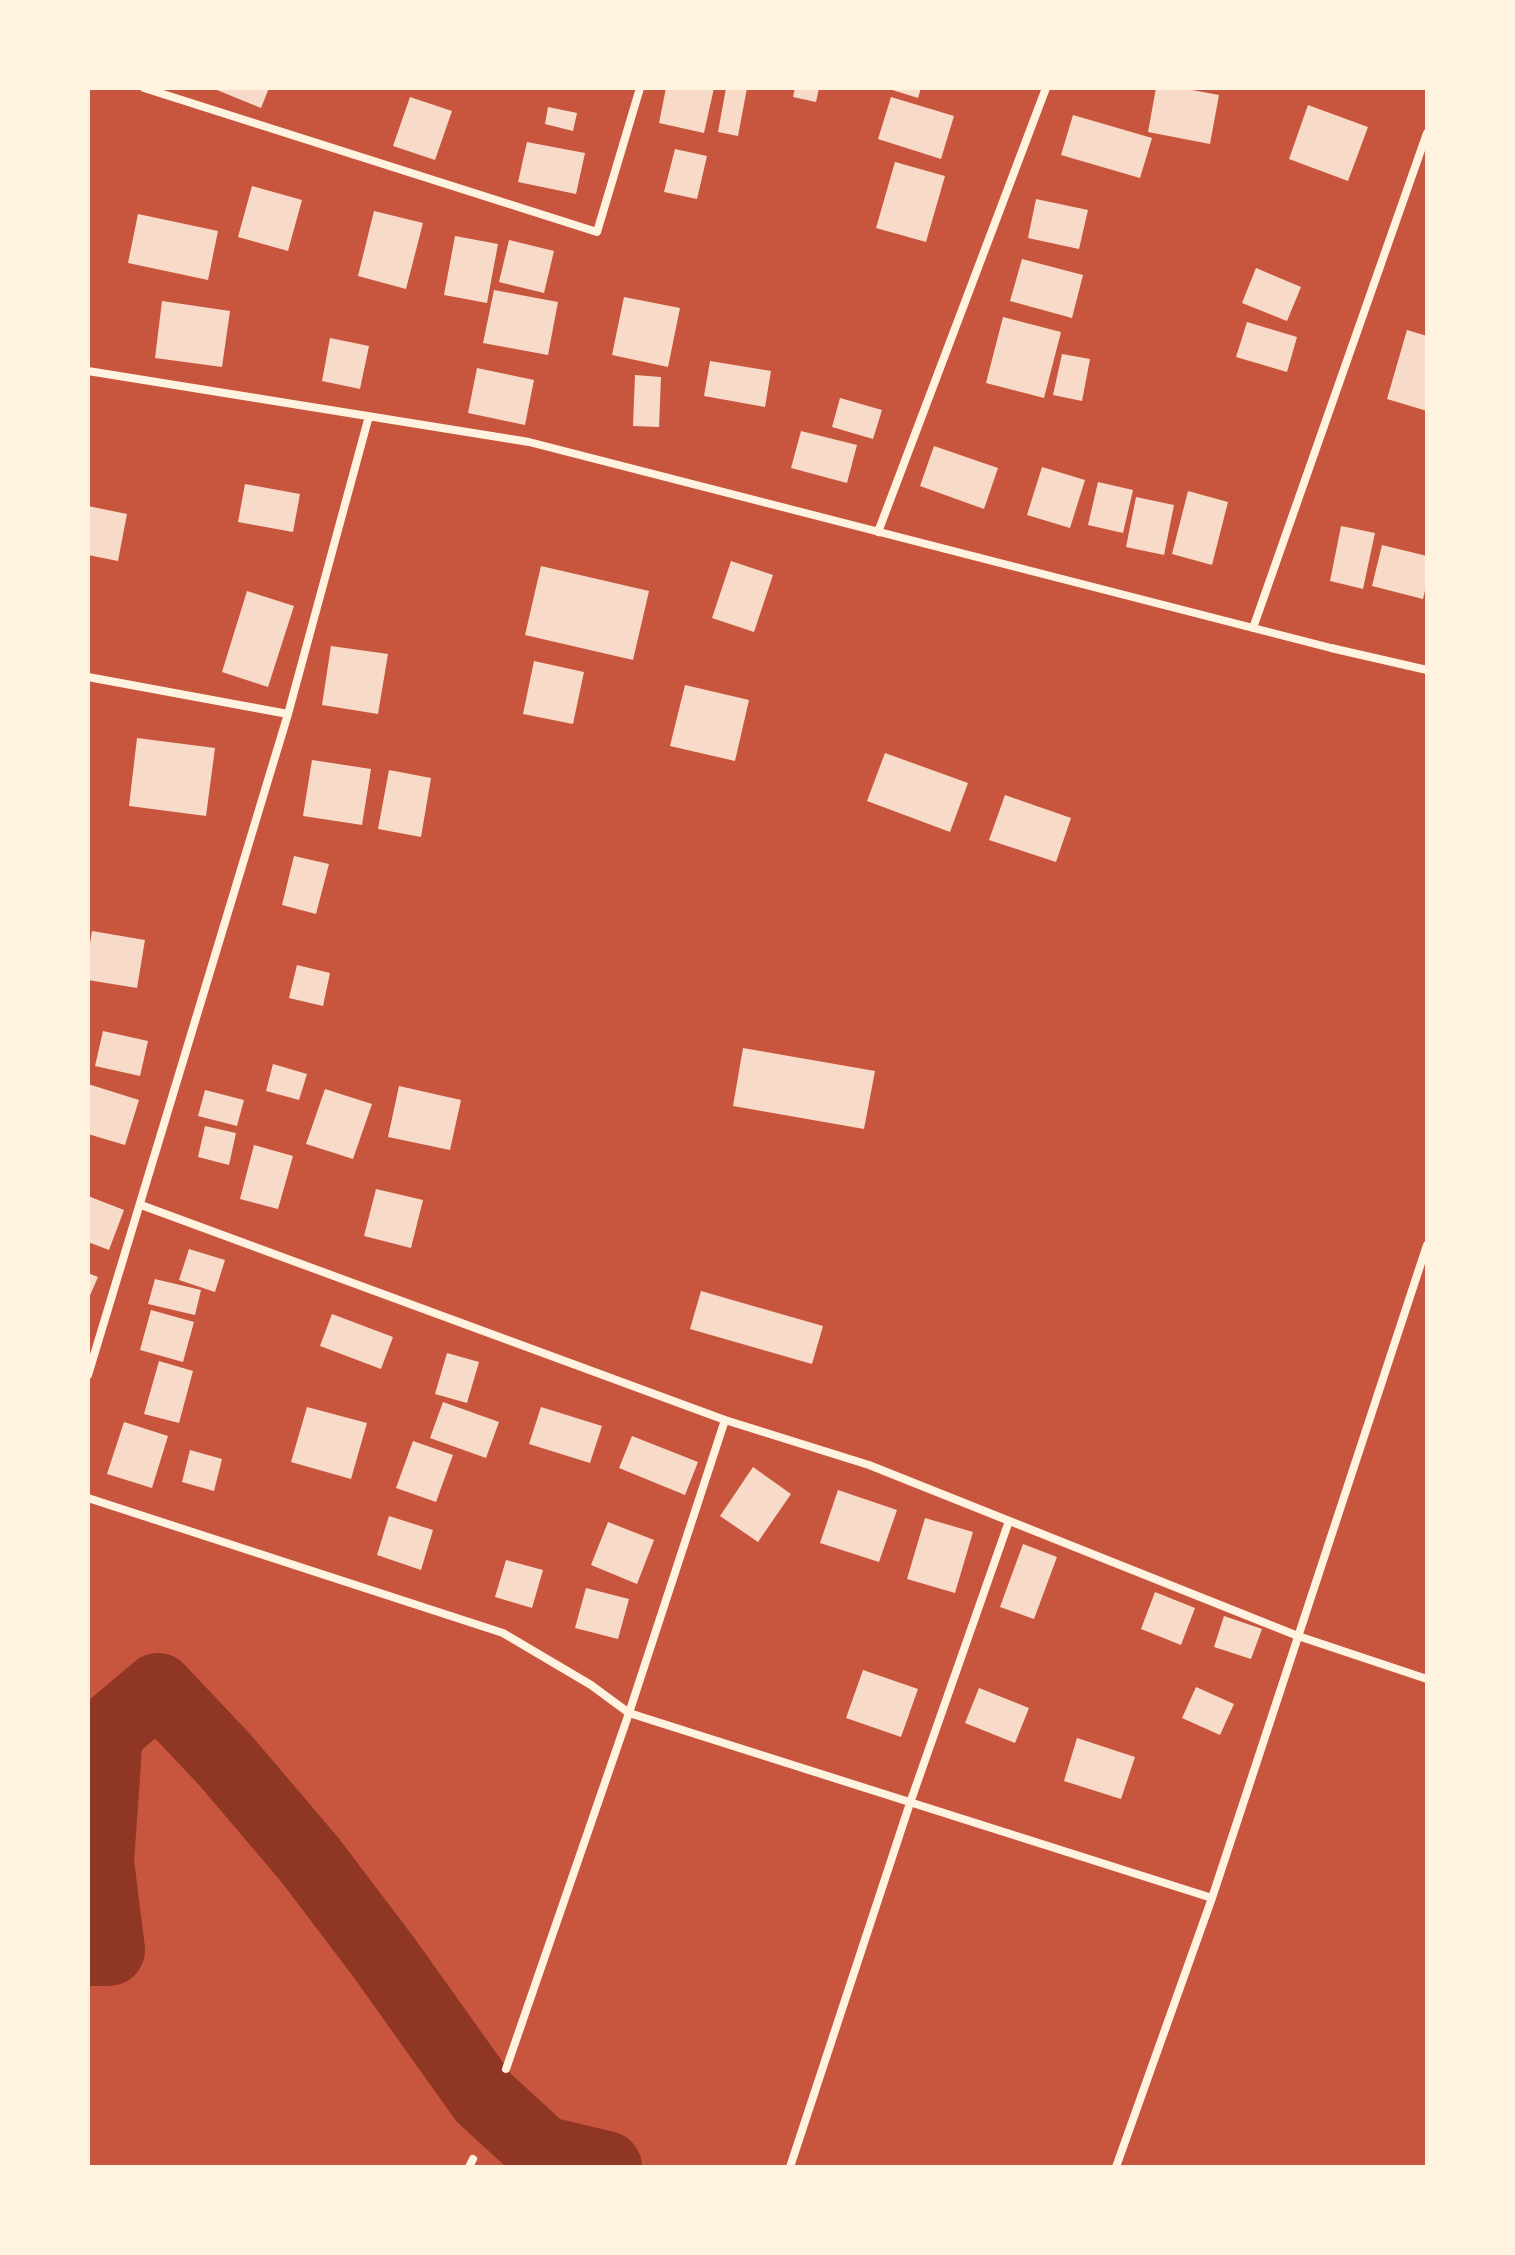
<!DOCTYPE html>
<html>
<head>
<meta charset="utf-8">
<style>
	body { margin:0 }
	#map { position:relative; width:1515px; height:2255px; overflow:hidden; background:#c8553d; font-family:Raleway,sans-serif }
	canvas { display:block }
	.frame { position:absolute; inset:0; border:90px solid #fff3e0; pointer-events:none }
</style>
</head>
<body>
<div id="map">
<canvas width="1515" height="2255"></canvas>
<div class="frame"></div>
</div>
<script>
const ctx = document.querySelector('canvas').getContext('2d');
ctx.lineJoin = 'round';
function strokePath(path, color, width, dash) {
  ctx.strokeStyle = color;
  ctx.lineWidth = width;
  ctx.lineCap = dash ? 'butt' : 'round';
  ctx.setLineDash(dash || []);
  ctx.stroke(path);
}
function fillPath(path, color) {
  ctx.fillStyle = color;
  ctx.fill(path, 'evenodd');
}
const river = new Path2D(`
	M88 1950H109L98 1862 107 1732 158 1689 225 1760 310 1860 385 1959 484 2098 543 2152 606 2167`);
const building = new Path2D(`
	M212 88H269L261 108Z
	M666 88H714L704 133 659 123Z
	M726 88H747L738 136 718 132Z
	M795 88H819L816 102 793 97Z
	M886 88H921L918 98Z
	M1156 88H1181L1219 95 1210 144 1148 132Z
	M410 97 452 111 435 160 393 146Z
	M891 97 954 116 941 159 878 139Z
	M1308 105 1368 127 1348 181 1289 159Z
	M548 107 577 113 573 131 545 124Z
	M1073 115 1152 138 1140 178 1061 155Z
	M527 142 585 153 576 194 518 182Z
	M675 149 707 156 697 199 664 192Z
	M895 162 945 176 926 242 876 228Z
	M252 186 302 200 288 251 238 237Z
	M1036 199 1088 210 1079 249 1028 238Z
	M374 211 423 223 406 289 358 276Z
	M138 214 218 231 208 280 128 263Z
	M455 236 498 244 487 303 444 295Z
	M509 240 554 251 544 293 499 282Z
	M1022 259 1083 275 1072 318 1010 301Z
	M1256 268 1301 287 1287 321 1242 303Z
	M494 290 558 302 548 355 483 343Z
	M624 297 680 308 668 367 612 355Z
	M162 301 230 311 222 367 155 358Z
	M1003 317 1061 332 1044 398 986 383Z
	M1247 322 1297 337 1287 372 1236 357Z
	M1407 330 1427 336V411L1387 399Z
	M330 338 369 346 360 389 322 381Z
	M1062 354 1090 359 1082 401 1053 395Z
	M710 361 771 371 765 407 704 396Z
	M477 368 534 380 525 425 468 413Z
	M635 375 661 377 659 427 633 426Z
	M840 398 882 410 873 439 832 427Z
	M801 431 857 445 847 483 791 468Z
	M934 446 998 468 984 509 920 486Z
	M1042 467 1085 480 1070 528 1027 515Z
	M1098 482 1133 490 1123 533 1088 525Z
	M245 484 300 494 293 532 238 522Z
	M1188 491 1228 502 1212 565 1172 554Z
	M1136 497 1174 505 1164 555 1126 547Z
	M88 506 127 514 118 561 88 555Z
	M1341 526 1375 533 1363 589 1330 581Z
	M1382 545 1427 556V582L1423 599 1372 586Z
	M731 561 773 575 754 632 712 618Z
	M541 566 649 591 633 660 525 635Z
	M247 591 294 606 268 687 222 672Z
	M331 646 388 654 378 714 322 705Z
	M534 661 584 672 573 724 523 714Z
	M685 685 749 700 735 761 670 746Z
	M137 738 215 748 206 816 129 806Z
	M885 753 968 783 950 832 867 801Z
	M312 760 371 769 362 825 303 816Z
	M389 770 431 778 421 837 378 829Z
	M1005 795 1071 818 1056 862 989 840Z
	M294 856 329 864 316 914 282 905Z
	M92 931 145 940 137 988 88 980V956Z
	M297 965 330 973 323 1006 289 998Z
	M103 1031 148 1041 140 1076 95 1066Z
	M743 1048 875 1071 864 1129 733 1106Z
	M273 1064 307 1074 299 1100 266 1091Z
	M88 1084 139 1100 125 1145 88 1134Z
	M399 1086 461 1100 450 1150 388 1137Z
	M325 1089 372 1104 353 1159 306 1144Z
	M205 1090 244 1100 237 1126 198 1116Z
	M205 1126 236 1133 229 1165 198 1157Z
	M254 1145 293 1156 278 1209 240 1199Z
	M376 1189 423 1200 411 1248 364 1236Z
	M88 1196 124 1210 109 1250 88 1242Z
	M189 1249 225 1260 215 1292 179 1280Z
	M88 1273 98 1277 88 1300Z
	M155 1279 201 1290 195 1315 148 1304Z
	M701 1291 823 1326 812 1364 690 1329Z
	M151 1310 194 1322 183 1362 140 1350Z
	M332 1314 393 1337 381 1369 320 1346Z
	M447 1353 479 1362 467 1403 435 1394Z
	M159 1361 193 1371 179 1423 144 1414Z
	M443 1402 499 1422 486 1458 430 1438Z
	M307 1407 367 1423 351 1479 291 1462Z
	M541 1407 602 1426 590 1463 529 1444Z
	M124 1422 168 1436 152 1488 107 1474Z
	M632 1436 698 1462 685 1495 619 1468Z
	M413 1441 453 1455 436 1502 396 1488Z
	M190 1450 222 1459 214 1491 182 1482Z
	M753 1467 791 1494 758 1542 720 1516Z
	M838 1490 897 1510 879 1562 820 1543Z
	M389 1516 433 1530 421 1570 377 1555Z
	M925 1518 973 1532 955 1593 907 1579Z
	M608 1522 654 1540 637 1584 591 1565Z
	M1023 1544 1057 1557 1034 1619 1000 1607Z
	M506 1560 543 1570 532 1608 495 1597Z
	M586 1588 629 1599 618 1639 575 1628Z
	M1155 1592 1195 1608 1181 1645 1141 1629Z
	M1224 1616 1262 1629 1251 1659 1214 1647Z
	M863 1670 918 1689 901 1737 846 1718Z
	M1196 1687 1234 1704 1220 1735 1182 1718Z
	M979 1688 1029 1708 1015 1743 965 1723Z
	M1077 1738 1135 1757 1121 1799 1064 1781Z`);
const minor = new Path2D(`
	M144 88 597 232 640 88
	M88 371 529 442 1331 648 1427 670
	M878 532 1046 88
	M1253 628 1427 133
	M88 677 288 714
	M141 1205 725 1420 869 1465 1298 1636 1427 1679
	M88 1375 288 714 369 416
	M88 1498 503 1633 591 1685 629 1713 1212 1898
	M506 2069 629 1713 725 1420
	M469 2167 473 2159
	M790 2167 910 1803 1009 1521
	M1116 2167 1212 1898 1427 1245`);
strokePath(river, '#8f3625', 72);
fillPath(building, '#f7dbc8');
strokePath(minor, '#fff3e0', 8);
</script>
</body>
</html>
